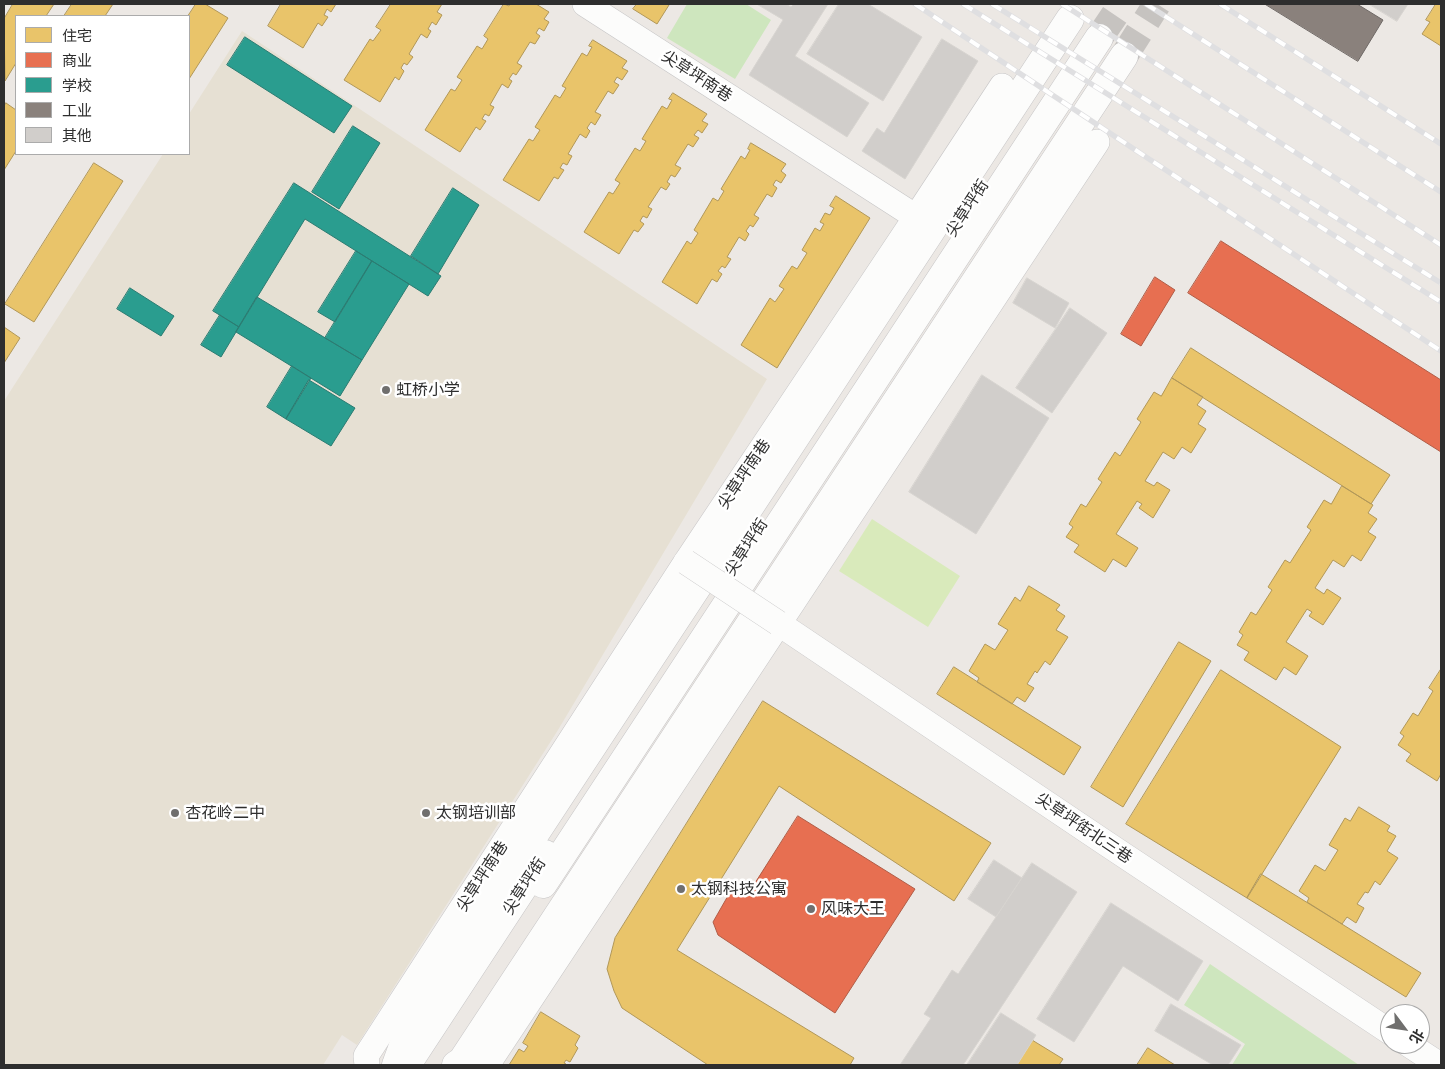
<!DOCTYPE html>
<html>
<head>
<meta charset="utf-8">
<style>
	body { margin:0 }
	#map { position:relative; width:1445px; height:1069px; overflow:hidden; background:#ece8e4; font-family:Ubuntu,"Noto Sans SC",sans-serif }
	canvas { display:block }
	.frame { position:absolute; inset:0; border:5px solid #2e2e2e; pointer-events:none }
	.legend { position:absolute; left:15px; top:15px; width:175px; height:140px; box-sizing:border-box; background:#fff; border:1px solid #ababab; margin:0; padding:6px 9px; list-style:none; font-size:15px; color:#2e2e2e }
	.legend li { display:flex; align-items:center; gap:10px; height:25px }
	.legend b { width:25px; border:1px solid #ababab }
	.north { position:absolute; left:1380px; top:1004px; width:50px; height:50px; box-sizing:border-box; background:#fff; border:1px solid #ababab; border-radius:50%; rotate:121deg; font-size:14px; font-weight:700; line-height:20px; text-align:center; color:#2e2e2e }
	.north::after { content:''; display:block; margin:auto; width:18px; height:22px; background:#706f6e; clip-path:polygon(50% 0,100% 100%,50% 72%,0 100%) }
</style>
</head>
<body>
<div id="map">
<canvas width="1445" height="1069"></canvas>
<div class="frame"></div>
<ul class="legend">
<li><b style="height:14px;background:#e9c46a"></b>住宅</li>
<li><b style="height:14px;background:#e76f51"></b>商业</li>
<li><b style="height:14px;background:#2a9d8f"></b>学校</li>
<li><b style="height:14px;background:#8a817c"></b>工业</li>
<li><b style="height:14px;background:#d1cecb"></b>其他</li>
</ul>
<div class="north">北</div>
</div>
<script>
const ctx = document.querySelector('canvas').getContext('2d');
ctx.lineJoin = 'round';
function fillPath(path, color) {
  ctx.fillStyle = color;
  ctx.fill(path, 'evenodd');
}
function strokePath(path, color, width, dash) {
  ctx.strokeStyle = color;
  ctx.lineWidth = width;
  ctx.lineCap = dash ? 'butt' : 'round';
  ctx.setLineDash(dash || []);
  ctx.stroke(path);
}
function label(font, color, halo, rows, align = 'center') {
  ctx.font = font + ' Ubuntu,"Noto Sans SC",sans-serif';
  ctx.lineWidth = 5;
  ctx.setLineDash([]);
  ctx.textBaseline = 'middle';
  ctx.strokeStyle = halo;
  ctx.fillStyle = color;
  for (const [text, x, y, turn = 0] of rows) {
    ctx.save();
    ctx.translate(x, y);
    ctx.rotate((+turn || 0) * Math.PI / 180);
    ctx.textAlign = isNaN(turn) ? turn : align;
    if (halo) ctx.strokeText(text, 0, 0);
    ctx.fillText(text, 0, 0);
    ctx.restore();
  }
}
const education = new Path2D(`
	M242 31 767 379 558 730 357 1045 342 1035 323 1065H4V401L163 154H189V114Z`);
const green = new Path2D(`
	M687 4H746L771 20 735 79 667 38Z
	M1210 964 1359 1065H1232L1245 1044 1184 1005Z`);
const pitch = new Path2D(`
	M872 519 960 576 928 627 839 571Z`);
const homes = new Path2D(`
	M13 4H54L46 16H16V63L5 81 4 19Z
	M72 4H113L105 16H64Z
	M196 4H205L228 18 189 79 188 16Z
	M281 4H336L331 12 327 9 324 15 328 17 322 26 318 23 303 48 268 26Z
	M391 4H442L437 12 442 15 436 25 432 22 428 29 431 31 427 38 421 34 409 54 413 57 407 65 404 63 401 68 404 71 399 80 395 77 380 102 344 80 370 39 373 41 381 30 376 27Z
	M504 4 509 6 510 4H536L549 12 544 19 549 22 544 31 539 28 536 33 540 36 535 44 530 42 517 63 522 66 516 75 513 73 509 79 512 81 508 88 502 84 490 105 494 107 489 116 485 114 482 119 486 121 480 130 476 127 460 152 425 130 451 89 455 91 462 80 457 77 477 46 482 49 488 39 484 36Z
	M637 4H667L669 5 657 24 633 9Z
	M1436 4H1441V46L1422 34 1430 22 1426 20Z
	M593 40 627 61 622 68 628 71 622 80 617 77 614 82 619 85 613 94 608 91 595 112 601 115 595 125 591 122 587 128 590 131 586 138 580 134 568 154 572 156 567 165 563 163 560 168 564 170 558 179 554 177 539 201 503 180 529 139 533 141 540 130 535 127 555 95 560 98 566 88 562 86 582 53 587 56 592 47 589 46Z
	M673 93 707 114 702 121 708 124 702 133 698 130 694 135 699 138 693 147 688 144 675 165 681 168 675 177 671 175 667 182 670 184 666 190 661 187 648 207 652 209 647 218 643 216 640 221 644 224 638 232 634 230 619 254 584 232 609 192 613 194 620 183 615 180 635 148 640 151 646 141 642 139 662 106 667 109 672 100 669 99Z
	M6 103 16 110V151L4 170V107Z
	M751 143 786 164 781 171 786 175 781 183 776 180 773 185 777 188 772 197 767 194 754 215 759 218 753 227 750 225 746 231 749 234 745 241 739 237 727 257 731 259 725 268 722 266 718 271 722 274 717 282 712 279 697 304 662 282 687 241 691 244 698 233 694 230 713 198 718 201 724 191 721 189 741 156 745 159 750 150 748 149Z
	M94 163 123 181 34 322 5 304Z
	M836 196 870 218 777 368 741 345 770 298 775 302 784 289 779 286 792 266 797 269 807 253 802 250 815 228 820 231 824 224 820 222 825 213 830 215 834 208 830 206Z
	M4 327 20 338 4 363Z
	M1191 348 1390 475 1371 504 1172 378Z
	M1172 378 1203 397 1197 405 1206 411 1198 424 1206 429 1191 453 1182 447 1174 459 1163 452 1145 481 1154 486 1157 482 1170 490 1153 518 1139 508 1142 504 1137 501 1116 534 1138 548 1126 567 1113 559 1105 572 1074 552 1079 545 1066 537 1073 527 1069 524 1081 504 1086 507 1102 482 1098 479 1115 452 1120 456 1141 422 1137 419 1154 392 1161 396Z
	M1342 486 1373 505 1368 513 1377 519 1368 532 1376 537 1361 561 1352 555 1344 567 1333 560 1315 588 1324 594 1327 589 1341 598 1323 625 1309 616 1312 612 1307 609 1286 642 1308 656 1296 675 1284 667 1276 680 1244 660 1249 652 1237 645 1243 635 1239 632 1251 612 1256 615 1272 590 1268 587 1285 560 1290 563 1311 530 1307 527 1324 500 1331 504Z
	M1029 586 1060 605 1056 610 1065 616 1056 630 1068 637 1050 665 1045 661 1037 673 1035 671 1027 684 1034 688 1025 702 1017 697 1012 704 977 682 979 678 969 671 985 644 995 650 1008 630 998 624 1015 597 1020 601Z
	M1179 642 1211 661 1123 807 1091 787Z
	M954 667 1081 747 1064 775 937 694Z
	M1441 669V774L1437 781 1406 761 1411 754 1398 745 1404 736 1400 733 1413 713 1418 716 1433 691 1429 688Z
	M1221 670 1341 747 1247 898 1126 824Z
	M763 701 991 843 954 901 779 786 677 950 854 1058 850 1065H708L622 1008 614 991 607 969 615 938Z
	M1359 807 1390 826 1387 831 1396 836 1387 851 1398 858 1380 885 1375 881 1368 893 1365 892 1357 904 1364 908 1356 923 1347 917 1342 924 1307 902 1309 898 1299 891 1315 865 1325 871 1338 850 1329 845 1345 818 1350 821Z
	M1261 874 1421 973 1406 997 1247 898Z
	M541 1012 580 1036 575 1045 578 1048 570 1062 566 1060 564 1063 566 1064V1065H509L519 1049 524 1052 528 1046 523 1043Z
	M1032 1040 1063 1059 1059 1065H1017Z
	M1148 1048 1175 1065H1137Z`);
const shops = new Path2D(`
	M1221 241 1441 380V452L1188 293Z
	M1155 277 1175 290 1141 346 1121 334Z
	M798 816 915 889 835 1013 718 935 713 922 733 887 747 895Z`);
const schools = new Path2D(`
	M245 37 352 106 334 133 227 65Z
	M353 126 380 143 339 209 312 192Z
	M294 183 441 276 428 296 305 219 239 327 213 311Z
	M453 188 479 205 438 274 411 256Z
	M356 251 372 261 335 322 318 312Z
	M372 261 409 284 362 360 325 338Z
	M130 288 174 316 161 336 117 309Z
	M257 297 362 360 340 396 236 332Z
	M220 315 239 327 221 357 201 345Z
	M292 366 311 378 286 419 267 407Z
	M309 380 355 408 331 446 286 419Z`);
const industry = new Path2D(`
	M1265 4H1357L1383 20 1358 61Z`);
const building = new Path2D(`
	M757 4H786L791 7 794 4H828L795 56 869 103 847 137 749 75 783 20Z
	M839 4H868L922 37 883 101 807 54Z
	M1369 4H1408L1397 21Z
	M942 39 978 61 905 179 862 151 877 128 884 133Z
	M1027 278 1069 303 1055 328 1013 303Z
	M1070 308 1107 333 1052 413 1016 388Z
	M982 375 1049 418 976 534 909 492Z
	M994 860 1022 878 996 917 968 899Z
	M1032 863 1077 892 963 1065H900L931 1018 924 1014 952 970 958 974Z
	M1111 903 1203 961 1178 1001 1123 966 1074 1042 1037 1019Z
	M1171 1004 1241 1045 1228 1065H1213L1155 1031Z
	M1001 1013 1036 1035 1017 1065H967Z`);
const secondaryTunnel = new Path2D(`
	M1099 38 1122 4
	M1124 56 1157 4`);
const street = new Path2D(`
	M916 217 1002 86
	M778 623 1107 844 1390 1032
	M1408 1044 1440 1065
	M367 1065 366 1056 686 562 916 217 585 4
	M487 1065 1097 142`);
const secondary = new Path2D(`
	M543 884 1099 38
	M408 1063 545 854
	M396 1065 412 1021 1070 19
	M456 1065 462 1061 1124 56`);
const rail = new Path2D(`
	M915 4 1146 157 1441 351
	M963 4 1441 302
	M992 4 1441 283
	M1062 4 1441 245
	M1146 4 1441 192
	M1220 4 1441 144`);
const streetBridge = new Path2D(`
	M686 562 778 623`);
const markers = [
	[386,390,5,"#706f6e"],
	[175,813,5,"#706f6e"],
	[426,813,5,"#706f6e"],
	[681,889,5,"#706f6e"],
	[811,909,5,"#706f6e"]
];
const streetNames = [
	["尖草坪南巷",697,76,33],
	["尖草坪街",967,208,-57],
	["尖草坪南巷",744,474,-56],
	["尖草坪街",746,547,-57],
	["尖草坪街北三巷",1084,828,34],
	["尖草坪南巷",482,876,-57],
	["尖草坪街",524,886,-57]
];
const poiNames = [
	["虹桥小学",396,390],
	["杏花岭二中",185,813],
	["太钢培训部",436,813],
	["太钢科技公寓",691,889],
	["风味大王",821,909]
];
fillPath(education, '#e6e0d3');
fillPath(green, '#cee6be');
fillPath(pitch, '#d9eabb');
fillPath(homes, '#e9c46a');
strokePath(homes, '#b19758', 1);
fillPath(shops, '#e76f51');
strokePath(shops, '#b05c46', 1);
fillPath(schools, '#2a9d8f');
strokePath(schools, '#2b7c72', 1);
fillPath(industry, '#8a817c');
strokePath(industry, '#6e6865', 1);
fillPath(building, '#d1cecb');
strokePath(building, '#d7d4d0', 1);
strokePath(secondaryTunnel, '#c6c3c0', 28, [28, 14]);
strokePath(street, '#c5c4c5', 26);
strokePath(secondary, '#c5c4c5', 29);
strokePath(street, '#fcfcfb', 25);
strokePath(secondary, '#fcfcfb', 28);
strokePath(rail, '#dfdfe1', 5.5);
strokePath(rail, '#fff', 4, [11]);
strokePath(streetBridge, '#c5c4c5', 26, []);
strokePath(streetBridge, '#fcfcfb', 25);
for (const [x, y, r, color] of markers) {
  const dot = new Path2D();
  dot.arc(x, y, r, 0, 2 * Math.PI);
  ctx.fillStyle = color;
  ctx.fill(dot);
  strokePath(dot, '#fff', 2);
}
label('16px', '#2e2e2e', '#fff', streetNames);
label('16px', '#2e2e2e', '#fff', poiNames, 'left');
</script>
</body>
</html>
